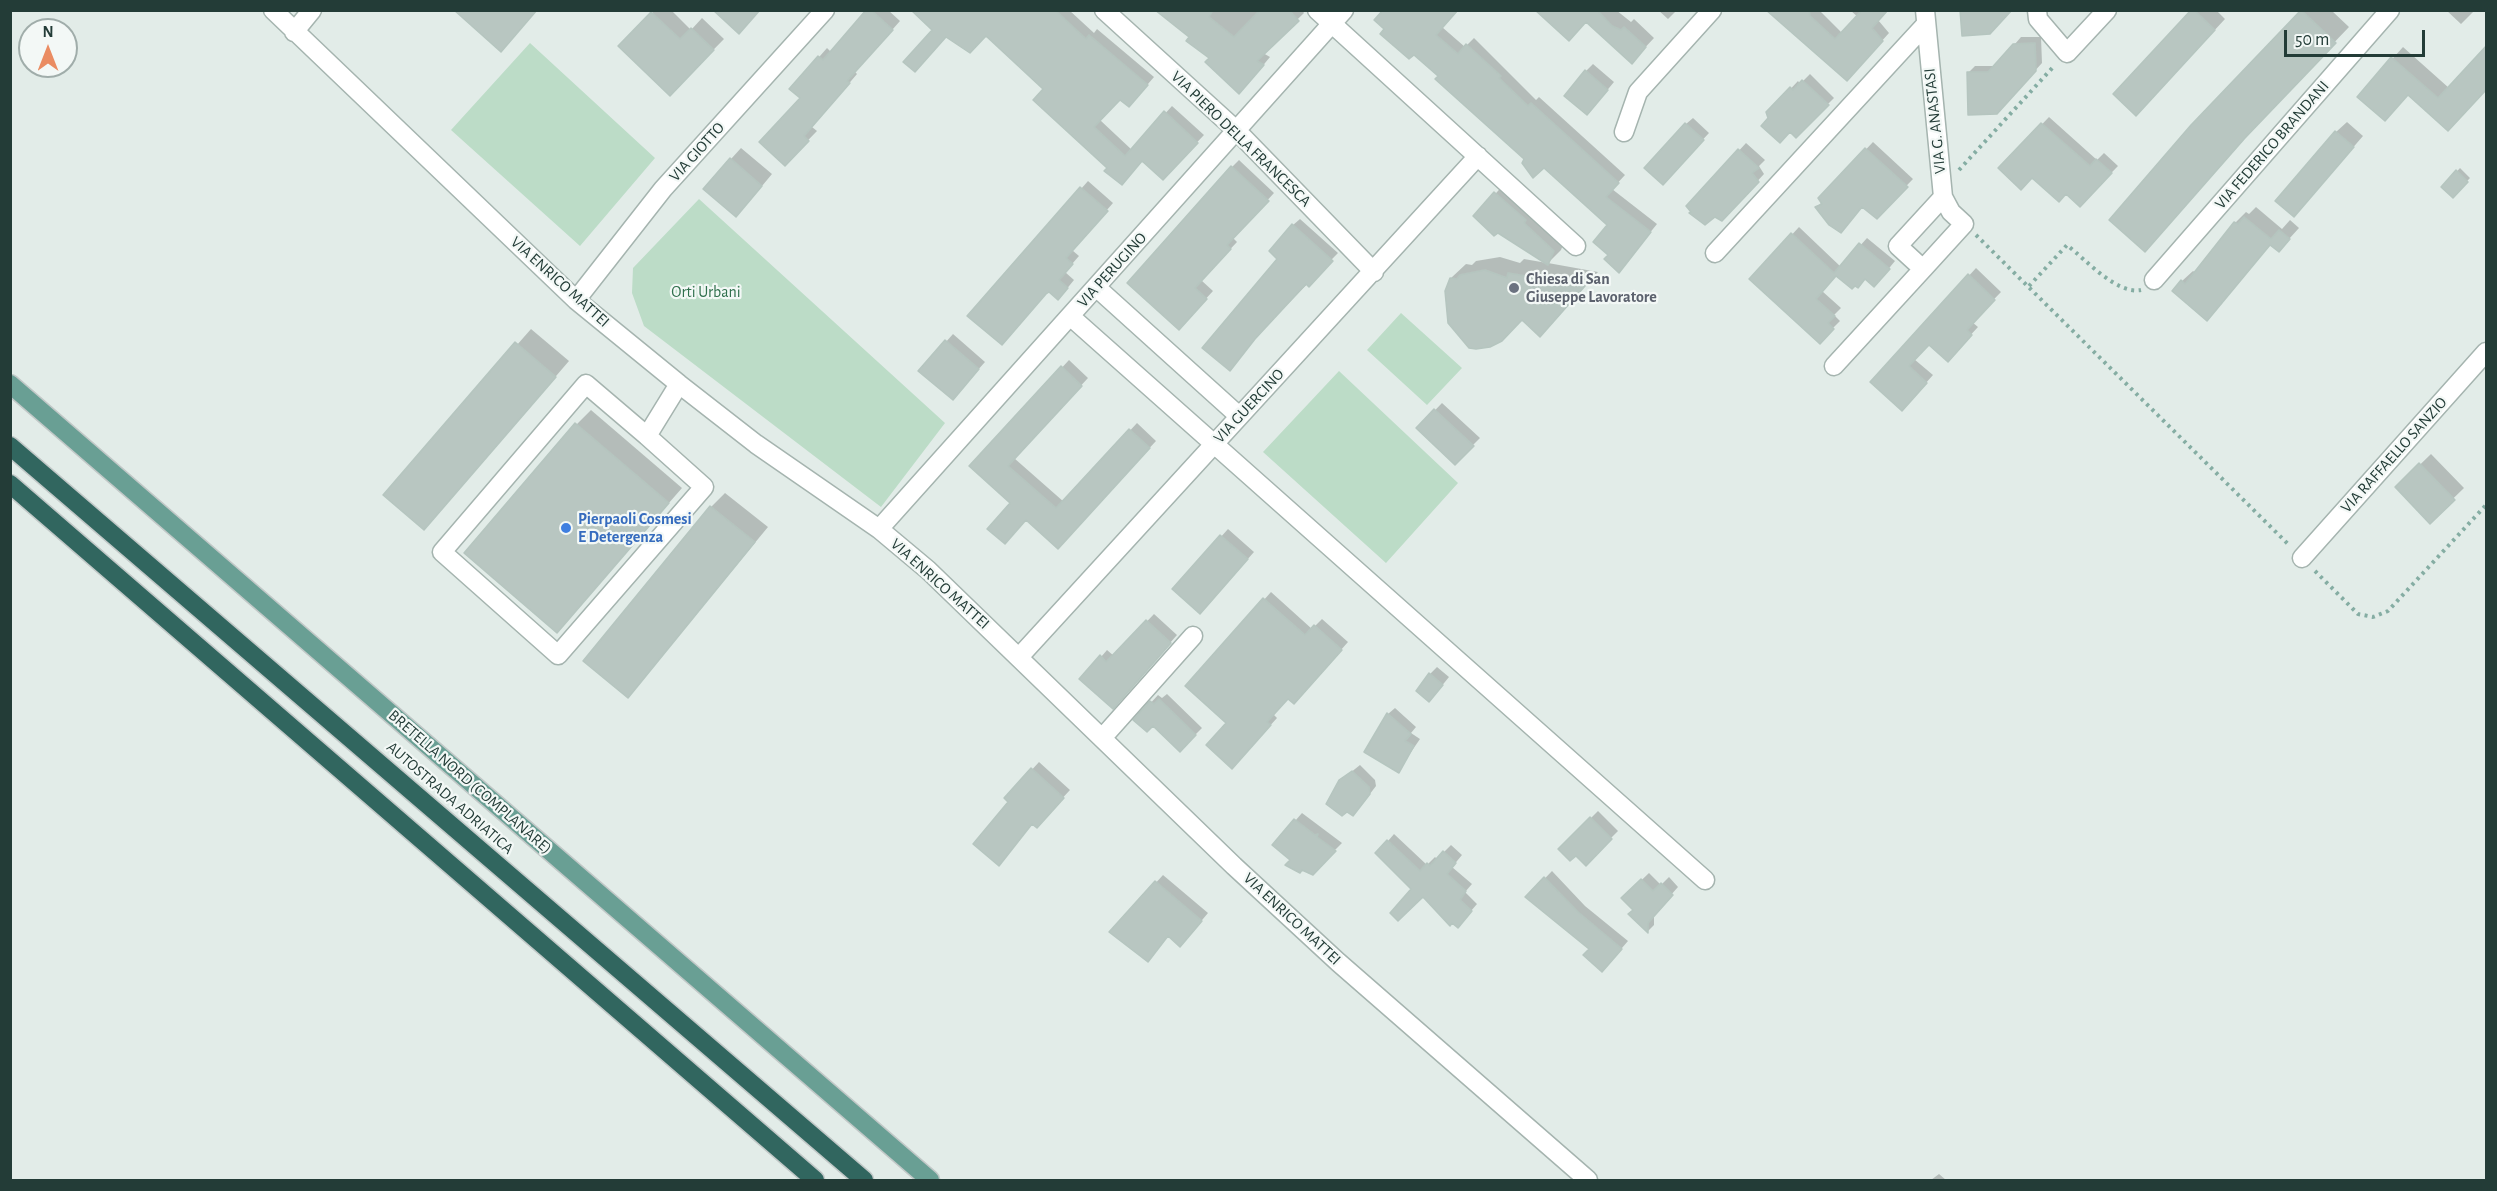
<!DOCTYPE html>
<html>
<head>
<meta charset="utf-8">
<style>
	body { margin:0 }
	#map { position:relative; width:2497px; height:1191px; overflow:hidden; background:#e2ece8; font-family:"Alegreya Sans",sans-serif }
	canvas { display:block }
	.frame { position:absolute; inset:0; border:12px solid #233c37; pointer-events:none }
	.north { position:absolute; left:18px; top:18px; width:60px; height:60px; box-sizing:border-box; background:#f3f8f6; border:2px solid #a0adaa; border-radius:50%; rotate:0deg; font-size:16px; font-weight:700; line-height:24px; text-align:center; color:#233c37 }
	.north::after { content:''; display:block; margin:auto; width:21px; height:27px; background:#ea8c62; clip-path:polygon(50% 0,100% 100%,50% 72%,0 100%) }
	.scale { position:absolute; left:2284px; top:30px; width:141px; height:27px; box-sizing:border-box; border:3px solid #233c37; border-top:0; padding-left:8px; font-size:18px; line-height:21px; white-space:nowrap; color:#233c37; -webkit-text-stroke:4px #f3f8f6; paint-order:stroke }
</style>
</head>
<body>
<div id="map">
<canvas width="2497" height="1191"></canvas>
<div class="frame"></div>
<div class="north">N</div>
<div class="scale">50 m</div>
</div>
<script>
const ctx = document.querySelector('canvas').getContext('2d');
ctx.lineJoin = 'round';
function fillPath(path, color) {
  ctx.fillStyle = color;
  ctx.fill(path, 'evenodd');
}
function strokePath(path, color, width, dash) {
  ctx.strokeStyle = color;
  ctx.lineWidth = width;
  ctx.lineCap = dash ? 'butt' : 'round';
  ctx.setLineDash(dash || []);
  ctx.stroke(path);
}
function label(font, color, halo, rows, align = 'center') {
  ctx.font = font + ' "Alegreya Sans",sans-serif';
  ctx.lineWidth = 4.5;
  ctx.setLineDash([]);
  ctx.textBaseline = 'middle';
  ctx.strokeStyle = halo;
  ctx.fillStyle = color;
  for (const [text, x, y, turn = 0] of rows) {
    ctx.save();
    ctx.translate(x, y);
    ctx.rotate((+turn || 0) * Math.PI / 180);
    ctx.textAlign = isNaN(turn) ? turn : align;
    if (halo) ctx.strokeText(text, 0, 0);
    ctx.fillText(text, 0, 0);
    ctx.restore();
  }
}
const green = new Path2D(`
	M530 43 655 158 580 246 451 130Z
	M699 199 945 423 881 507 644 326 632 293 633 268Z
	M1401 313 1462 368 1427 405 1367 350Z
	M1339 371 1458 483 1386 563 1263 452Z`);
const shadow = new Path2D(`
	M655 10H671L691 30 702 18 724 39 670 94 620 46Z
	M868 10H888L900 21 855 72 857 74 812 127 817 131 785 164 802 98 791 89 827 48 831 52Z
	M924 10H1069L1094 33 1097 29 1154 77 1136 98H1120L1100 120 1132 150 1172 106 1204 135 1163 178 1143 160 1122 183 1045 89 987 34 934 30Z
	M1157 10H1302L1304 13 1263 53 1270 57 1246 86 1211 58 1191 36Z
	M1549 10H1616L1631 22 1634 19 1654 38 1640 53 1586 20Z
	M1658 10H1677L1668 19Z
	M1778 10H1819L1843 34 1860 19 1850 10H1887L1878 20 1889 33 1854 72Z
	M2193 10H2216L2225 19 2147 103Z
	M2302 10H2331L2349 27 2259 121 2145 250 2111 220Z
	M2446 10H2475L2461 24Z
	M1442 27 1465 47 1474 38 1536 100 1539 97 1625 175 1612 189 1657 224 1619 271 1610 255V225L1544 166 1526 159 1414 53Z
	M2021 37H2041L2042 63 2004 105 1968 73 1975 66H1996Z
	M2403 47 2449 88 2458 119 2408 93 2359 96Z
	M1593 64 1614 82 1594 106 1586 71Z
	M1810 74 1834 98 1796 136 1769 118 1768 113 1798 81 1800 84Z
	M2049 117 2097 160 2104 153 2118 166 2080 205 2066 192 2032 176 2000 168Z
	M1693 118 1709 133 1669 176 1686 124Z
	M2347 122 2363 136 2304 204 2336 132Z
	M1873 142 1913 179 1876 217 1863 206 1817 207 1822 202 1820 198Z
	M1746 143 1765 160 1759 166 1764 174 1729 212 1715 215 1693 212 1688 206Z
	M741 148 772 174 747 204 731 159Z
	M1239 160 1274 193 1233 238 1237 242 1201 280 1213 291 1179 328 1232 167Z
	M2460 168 2470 178 2453 196 2443 187Z
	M1508 180 1566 237 1561 250 1548 263 1598 272 1554 321 1522 318 1451 278 1466 264 1472 265 1476 261 1500 257 1520 263 1524 259 1547 263 1475 216Z
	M1088 181 1113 203 1072 250 1079 256 1065 272 1074 280 1065 291 1049 290 969 316Z
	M2256 207 2282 229 2290 220 2299 228 2279 250 2271 243 2207 319 2182 281 2193 271 2196 273 2235 223 2246 212 2249 214Z
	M1300 219 1338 253 1262 330 1237 362 1204 347 1278 258 1293 225Z
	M1799 227 1841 267 1867 238 1895 261 1881 278 1837 274 1822 291 1841 308 1834 315 1840 321 1819 342 1751 279Z
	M1976 268 2001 292 1972 322 1978 327 1954 353 1929 343 1914 359 1933 375 1909 402 1872 382Z
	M531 329 569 361 438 513 385 495Z
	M953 334 985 362 959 391 921 370Z
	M1069 360 1088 378 1014 458 1064 502 1137 423 1156 441 1064 540 1012 502 971 466Z
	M1442 403 1480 438 1455 463 1418 428Z
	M591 410 682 488 557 631 577 424Z
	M2431 454 2464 488 2430 521 2397 487Z
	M725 493 768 527 628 696 711 507Z
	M1228 529 1254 552 1207 605 1174 589Z
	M1271 592 1312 629 1322 619 1348 642 1301 695 1288 697 1273 714 1277 718 1239 760 1228 723 1187 686Z
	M1154 614 1177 635 1120 700 1101 657 1107 650 1114 656Z
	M1437 667 1449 677 1436 693 1430 674Z
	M1167 694 1202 728 1180 750 1153 724 1135 720 1158 695 1162 698Z
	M1395 708 1416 727 1411 733 1420 739 1398 771 1388 714Z
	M1039 762 1070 790 1043 819 1006 798Z
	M1360 765 1375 780 1376 786 1360 807 1340 781Z
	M1598 811 1618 831 1586 863 1576 854 1560 849Z
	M1302 813 1342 843 1312 873 1274 845Z
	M1394 834 1427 865 1435 857 1437 859 1451 845 1462 855 1452 867 1472 884 1465 892 1477 904 1458 926 1423 894 1413 889 1388 841Z
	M1552 871 1585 906 1628 941 1609 963 1527 897Z
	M1649 873 1661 885 1669 877 1678 887 1654 914V925L1648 931 1635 910 1623 898Z
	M1163 875 1208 913 1187 938 1169 935 1148 960 1111 932Z
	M1939 1174 1946 1180H1931Z`);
const building = new Path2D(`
	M454 10H537L501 52Z
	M713 10H760L739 34Z
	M866 10H871L893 30 847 81 850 83 804 136 809 141 785 166 759 142 800 98 789 89 818 56 823 60Z
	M911 10H1055L1086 39 1089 35 1148 85 1129 107 1120 100 1094 127 1125 156 1164 111 1198 143 1163 180 1142 161 1122 185 1104 171 1107 168 1033 100 1043 89 986 36 970 53 946 37 915 72 903 62 932 30Z
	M1155 10H1213L1209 17 1234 37 1260 10H1289L1299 21 1257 61 1264 65 1239 94 1205 62 1209 58 1186 41 1189 37Z
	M1383 10H1458L1436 35 1458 54 1466 44 1501 76 1499 78 1528 106 1531 103 1619 183 1606 197 1651 232 1619 273 1604 259 1608 255 1593 242 1607 225 1544 168 1533 178 1522 163 1524 159 1435 79 1438 76 1414 55 1409 59 1380 34 1384 29 1374 20Z
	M1535 10H1597L1612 26 1621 30 1624 27 1646 47 1632 64 1586 22 1569 41Z
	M1766 10H1809L1810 16 1835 39 1862 10H1888L1872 28 1883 41 1847 81Z
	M1960 10H2012L1990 34 1962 36Z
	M2191 10H2194L2215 30 2136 116 2113 94Z
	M2301 10 2336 43 2245 138 2145 252 2109 220 2191 125Z
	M651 12 680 39 691 28 714 50 670 96 618 46Z
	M2035 43 2036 71 1997 114 1968 115 1967 72H1988L2013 44Z
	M2487 45V89L2448 131 2408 95 2385 121 2357 97 2391 57 2438 98Z
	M1585 70 1608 90 1587 115 1564 96Z
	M1802 80 1829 105 1796 138 1790 132 1780 143 1761 126 1768 118 1766 112 1790 87 1793 90Z
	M1685 123 1704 140 1663 185 1644 168Z
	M2041 123 2090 166 2096 159 2112 173 2080 207 2066 194 2059 202 2032 178 2021 190 1998 168Z
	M2335 131 2354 147 2294 217 2275 201Z
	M1865 148 1908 187 1877 219 1862 207 1841 233 1829 225 1815 207 1822 204 1818 198Z
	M1738 149 1759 168 1752 173 1759 182 1722 221 1715 217 1705 225 1689 213 1691 212 1686 206Z
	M730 158 762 186 736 217 703 189Z
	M1231 166 1269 201 1227 245 1231 249 1195 288 1207 299 1179 330 1127 283Z
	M2456 170 2468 182 2453 198 2441 187Z
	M1080 187 1108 211 1066 258 1073 264 1059 280 1068 288 1058 300 1049 292 1046 294 1002 345 967 316Z
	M1494 192 1526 220 1524 223 1554 251 1548 265 1498 233 1494 236 1473 216Z
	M2244 217 2271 239 2279 230 2290 239 2279 252 2270 245 2207 321 2172 291 2181 280 2185 284 2234 222 2238 224Z
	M1292 224 1333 261 1309 287 1306 284 1255 339 1230 371 1202 348 1277 259 1269 251Z
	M1791 233 1834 273 1859 243 1890 269 1874 287 1865 279 1858 288 1855 286 1852 289 1836 276 1816 299 1835 316 1828 323 1834 329 1820 344 1749 279Z
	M1485 270 1507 278 1508 273 1585 286 1540 337 1522 320 1502 341 1490 347 1476 349 1469 348 1448 323 1445 291 1450 278 1457 279 1460 275Z
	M1968 274 1995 300 1967 330 1972 335 1948 362 1929 345 1909 366 1927 383 1902 411 1870 382Z
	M945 340 979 369 953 400 918 371Z
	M515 342 556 377 424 530 383 495Z
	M1061 366 1082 386 1008 466 1056 508 1129 429 1150 448 1058 549 1026 520 1005 544 987 529 1010 503 969 466Z
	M1434 409 1474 446 1455 465 1416 428Z
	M575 423 669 503 557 633 464 553Z
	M2419 463 2455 500 2430 524 2395 487Z
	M710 506 755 542 628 698 583 661Z
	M1220 535 1248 559 1200 614 1172 589Z
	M1263 598 1305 635 1314 625 1342 650 1294 704 1288 699 1267 722 1271 725 1232 769 1206 745 1226 723 1185 686Z
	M1146 620 1171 643 1113 709 1079 679 1100 655 1106 662Z
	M1429 673 1443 685 1429 702 1416 691Z
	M1159 699 1196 735 1180 752 1153 726 1147 732 1133 720 1150 701 1154 704Z
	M1387 713 1411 734 1405 741 1414 746 1399 773 1364 752Z
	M1031 768 1064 798 1037 828 1032 824 999 866 973 844 1008 802 1004 798Z
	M1352 771 1369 787 1370 794 1353 816 1347 812 1342 816 1326 804 1339 780Z
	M1590 817 1612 839 1586 866 1576 856 1570 861 1558 849Z
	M1294 819 1315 835 1318 834 1317 837 1336 851 1313 875 1302 870 1300 873 1285 865 1290 860 1272 845Z
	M1387 840 1420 871 1427 863 1430 866 1443 851 1456 863 1447 874 1466 891 1460 900 1472 911 1458 928 1452 923 1450 926 1423 897 1398 921 1390 913 1411 889 1375 853Z
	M1544 877 1578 912 1622 949 1602 972 1583 955 1589 949 1525 897Z
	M1641 879 1653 891 1661 883 1673 895 1648 923V933L1628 914 1633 910 1621 898Z
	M1155 881 1202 921 1180 947 1168 936 1148 962 1109 932Z`);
const path = new Path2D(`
	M1959 170 2055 65
	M1976 235 2290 546
	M2029 286 2067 245C2085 259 2117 295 2141 290
	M2315 571 2358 614 2373 617 2388 611 2486 505`);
const minor = new Path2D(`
	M273 10 576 300 679 384 756 444 879 529 928 570 1234 866 1338 962 1588 1180
	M1104 10 1237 131 1374 272
	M1317 10 1576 246
	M1925 10 1943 197 1951 212 1964 224 1923 269 1898 246 1943 197
	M2037 10 2038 19 2067 53 2107 10
	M294 32 312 10
	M1624 132 1638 92 1712 10
	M1715 253 1926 24
	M2154 280 2390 10
	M1096 287 1239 416
	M576 300 663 189 825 10
	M1070 316 1705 880
	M1834 366 1923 269
	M647 436 704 487 558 655 442 552 586 384 647 436 679 384
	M879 529 1344 10
	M2302 558 2486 352
	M1020 656 1478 156
	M1103 737 1193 636`);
const major = new Path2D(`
	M10 384 930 1180`);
const highway = new Path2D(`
	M10 446 864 1180
	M10 484 815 1180`);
const markers = [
	[1514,288,6,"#6b7280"],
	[566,528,6,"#3f7fe0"]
];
const streetNames = [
	["VIA G. ANASTASI",1935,121,-96],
	["VIA PIERO DELLA FRANCESCA",1241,139,44],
	["VIA FEDERICO BRANDANI",2272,145,-49],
	["VIA GIOTTO",697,152,-48],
	["VIA PERUGINO",1112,270,-48],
	["VIA ENRICO MATTEI",560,282,42],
	["VIA GUERCINO",1249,406,-47],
	["VIA RAFFAELLO SANZIO",2394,455,-48],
	["VIA ENRICO MATTEI",940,584,42],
	["BRETELLA NORD (COMPLANARE)",470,782,41],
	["AUTOSTRADA ADRIATICA",450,798,41],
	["VIA ENRICO MATTEI",1292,919,43]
];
const worshipNames = [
	["Chiesa di San",1526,279],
	["Giuseppe Lavoratore",1526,297]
];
const parkNames = [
	["Orti Urbani",706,292]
];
const shopNames = [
	["Pierpaoli Cosmesi",578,519],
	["E Detergenza",578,537]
];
fillPath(green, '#bcdcc7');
fillPath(shadow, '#0003');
fillPath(building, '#b8c6c1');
strokePath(building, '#b5c5bf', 1.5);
strokePath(minor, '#a5b4af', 21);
strokePath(major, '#c1c8c7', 21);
strokePath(highway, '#c1c8c7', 21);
strokePath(path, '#85ada3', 4, [3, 4.5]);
strokePath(minor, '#fff', 18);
strokePath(major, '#699f94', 18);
strokePath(highway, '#31665f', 18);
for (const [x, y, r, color] of markers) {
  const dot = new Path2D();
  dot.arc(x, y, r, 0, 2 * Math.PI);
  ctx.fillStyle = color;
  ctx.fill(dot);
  strokePath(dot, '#f3f8f6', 2);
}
label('16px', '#233c37', '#f3f8f6', streetNames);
label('bold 16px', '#5b616d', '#f3f8f6', worshipNames, 'left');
label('16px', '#30704d', '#f3f8f6', parkNames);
label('bold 16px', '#366cbe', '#f3f8f6', shopNames, 'left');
</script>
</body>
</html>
